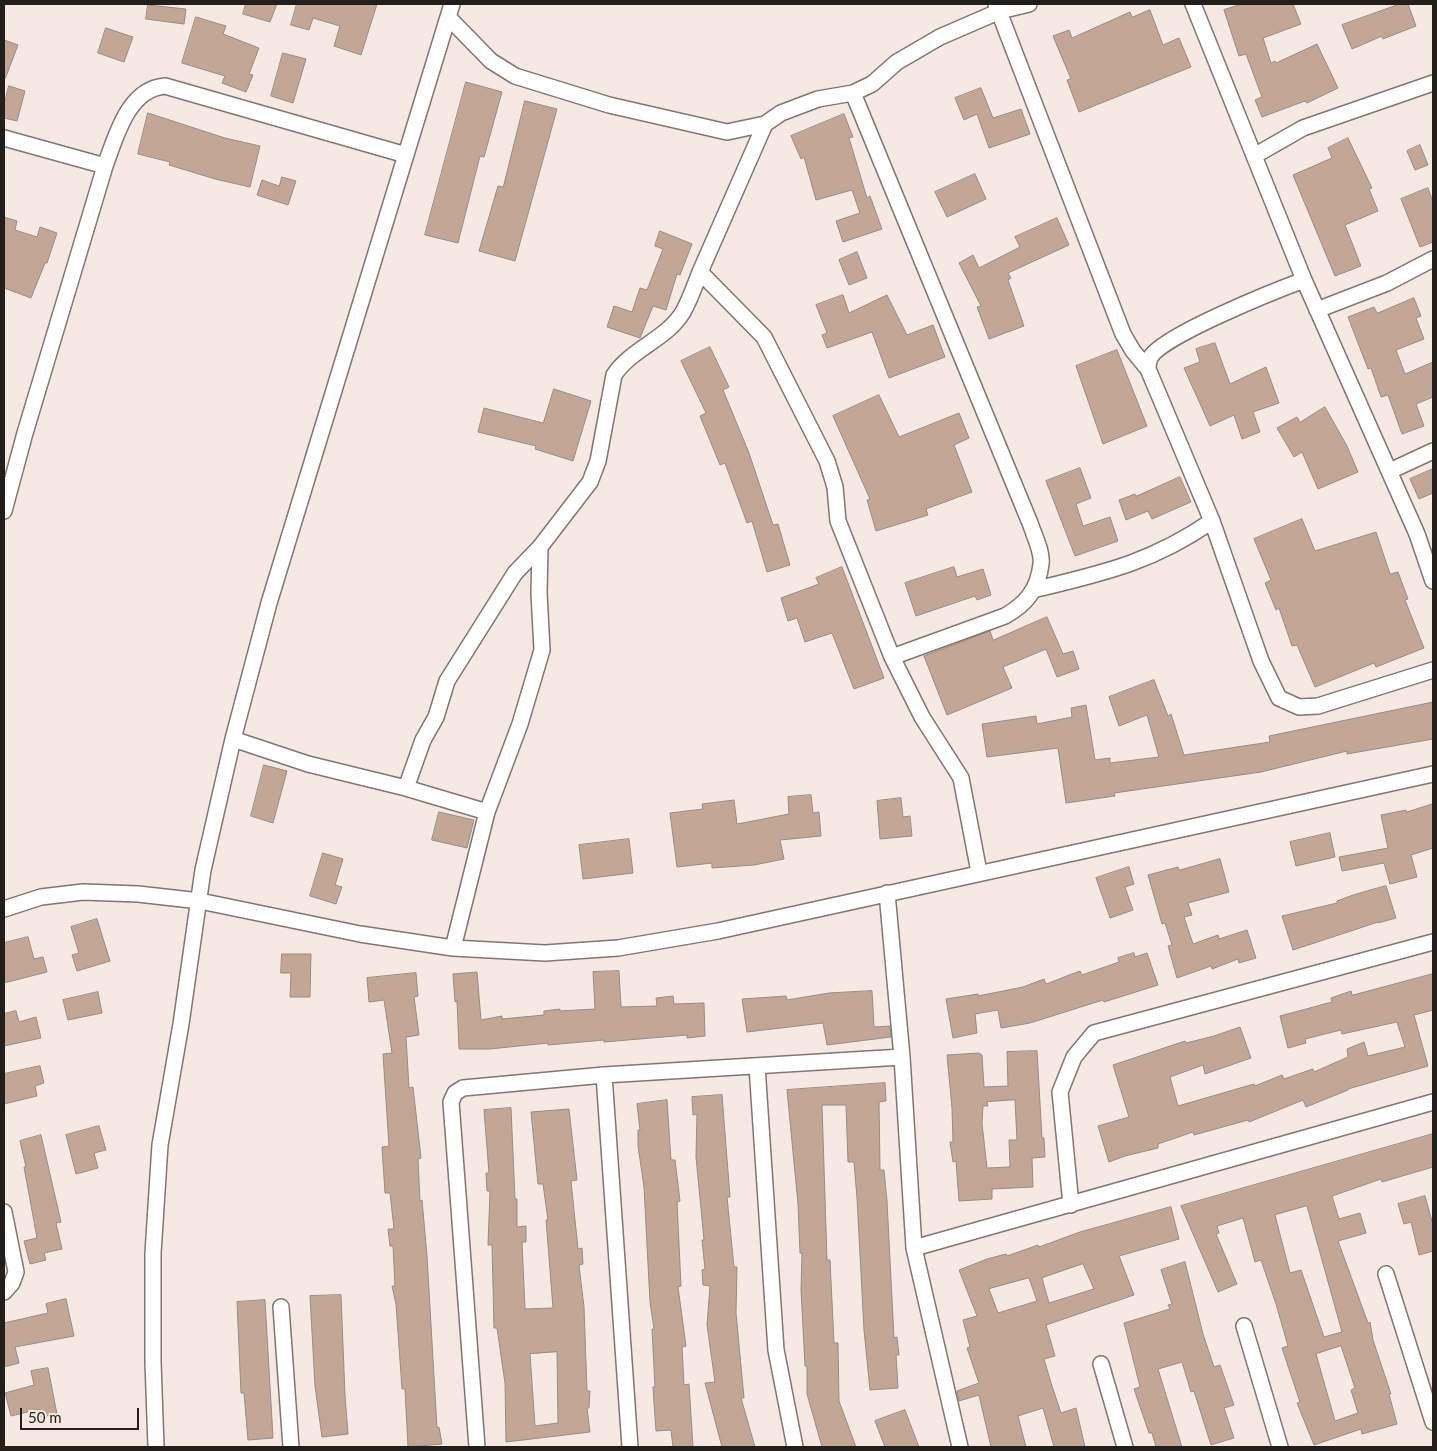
<!DOCTYPE html>
<html>
<head>
<meta charset="utf-8">
<style>
	body { margin:0 }
	#map { position:relative; width:1437px; height:1451px; overflow:hidden; background:#f6e9e3; font-family:Lato,sans-serif }
	canvas { display:block }
	.frame { position:absolute; inset:0; border:5px solid #221e1c; pointer-events:none }
	.scale { position:absolute; left:20px; top:1408px; width:119px; height:22px; box-sizing:border-box; border:2px solid #221e1c; border-top:0; padding-left:6px; font-size:15px; line-height:18px; white-space:nowrap; color:#221e1c; -webkit-text-stroke:4px #f6e9e3; paint-order:stroke }
</style>
</head>
<body>
<div id="map">
<canvas width="1437" height="1451"></canvas>
<div class="frame"></div>
<div class="scale">50 m</div>
</div>
<script>
const ctx = document.querySelector('canvas').getContext('2d');
ctx.lineJoin = 'round';
function fillPath(path, color) {
  ctx.fillStyle = color;
  ctx.fill(path, 'evenodd');
}
function strokePath(path, color, width, dash) {
  ctx.strokeStyle = color;
  ctx.lineWidth = width;
  ctx.lineCap = dash ? 'butt' : 'round';
  ctx.setLineDash(dash || []);
  ctx.stroke(path);
}
const building = new Path2D(`
	M246 4H277L270 22 243 14Z
	M297 4H377L361 55 334 46 340 26 313 18 309 30 291 25Z
	M1242 4H1293L1301 24 1263 38 1271 63 1275 61 1276 63 1317 44 1338 88 1307 103 1305 101 1262 117 1255 100 1262 97 1246 54 1239 56 1224 10Z
	M1400 4H1408L1416 26 1383 39 1382 36 1352 49 1342 25Z
	M148 5 186 9 184 24 146 19Z
	M1150 10 1163 45 1179 38 1191 67 1079 112 1067 80 1071 79 1053 36 1069 30 1072 38 1130 12 1132 17Z
	M196 17 226 26 223 34 259 48 249 74 253 75 246 92 222 83 225 76 182 63Z
	M106 28 133 37 124 62 98 53Z
	M4 40 18 45 5 79H4Z
	M283 53 306 59 293 103 271 96Z
	M466 82 502 92 484 157 480 156 458 243 425 235Z
	M9 86 25 91 17 121 4 118V105Z
	M981 88 993 118 1021 109 1030 134 989 148 977 114 964 120 955 98Z
	M525 101 557 109 515 261 479 251 498 186 503 187Z
	M148 113 225 138 260 146 250 187 215 179 169 165 170 162 138 154Z
	M844 114 853 137 849 138 867 198 870 196 882 229 843 242 836 221 860 213 852 190 816 200 804 157 801 159 791 136Z
	M1348 138 1372 188 1369 189 1378 211 1345 225 1361 266 1335 276 1293 175 1332 158 1328 148Z
	M1420 145 1428 165 1415 170 1407 151Z
	M975 174 986 199 947 217 935 192Z
	M282 177 296 181 288 205 257 195 262 180 279 186Z
	M1428 188 1433 202V242L1420 247 1401 199Z
	M4 217 17 221 15 230 37 237 40 227 57 233 47 263H45L31 298 4 288Z
	M1057 218 1069 245 1008 273 1011 278 1008 280 1024 326 989 339 977 307 981 306 959 263 973 255 979 268 1020 247 1015 237Z
	M660 231 692 244 680 275 677 274 666 310 653 306 640 338 607 327 614 306 632 312 640 288 647 290 663 249 655 246Z
	M857 252 867 278 849 285 839 260Z
	M843 295 849 313 887 295 907 335 933 325 945 357 889 378 872 332 827 348 822 335 827 333 816 305Z
	M1414 298 1421 316 1416 318 1424 339 1396 350 1405 374 1433 362V397L1416 404 1424 426 1402 434 1388 395 1381 397 1371 368 1368 369 1348 317 1374 307 1377 313Z
	M1215 343 1230 384 1266 367 1279 403 1253 412 1260 432 1242 439 1234 415 1210 426 1184 368 1200 362 1196 349Z
	M710 347 729 387 723 390 749 453 773 525 778 524 790 565 767 572 752 521 747 523 725 463 720 465 700 416 706 413 681 361Z
	M1117 350 1147 426 1103 444 1076 366Z
	M554 389 591 401 573 461 535 449 536 446 478 432 484 408 543 423Z
	M879 395 899 437 959 413 969 438 954 445 972 492 926 509 928 515 876 531 867 500 870 499 833 416Z
	M1325 407 1347 446 1358 472 1318 489 1302 452 1294 457 1277 428 1297 417 1300 422Z
	M1080 468 1091 498 1076 504 1083 526 1110 517 1118 541 1075 556 1046 481Z
	M1433 469V493L1419 499 1410 479Z
	M1180 477 1191 502 1152 519 1148 511 1126 520 1119 500 1135 494 1136 496Z
	M1302 519 1315 551 1376 532 1390 574 1398 572 1408 599 1405 600 1424 648 1376 667 1374 663 1315 687 1297 645 1292 646 1279 608 1276 610 1265 583 1271 580 1254 539Z
	M842 567 884 678 854 689 832 633 805 642 797 618 788 621 781 598 819 584 816 578Z
	M954 567 957 577 983 569 991 595 977 600 975 596 916 616 905 583Z
	M1047 617 1063 654 1073 651 1079 669 1057 677 1046 649 1003 667 1012 688 947 715 924 656 990 631 993 640Z
	M1154 680 1168 716 1171 714 1184 755 1270 742 1269 736 1433 702V739L1347 754V751L1261 772 1114 793 1115 796 1066 803 1058 748 987 757 982 724 1036 716 1037 724 1072 717 1071 708 1086 705 1095 760 1110 758V763L1159 757 1147 715 1119 726 1109 697Z
	M264 765 287 771 273 823 251 816Z
	M811 795 813 813 819 812 821 836 780 840 784 859 754 865 712 868V863L677 867 670 813 703 809 702 804 734 800 737 824 789 814 788 797Z
	M901 798 903 817 910 816 912 836 880 839 877 801Z
	M1433 804V848L1411 855 1417 877 1390 884 1384 863 1342 871 1339 857 1388 848 1381 815 1406 810V812Z
	M439 812 474 820 467 848 432 840Z
	M1330 833 1335 857 1296 866 1290 842Z
	M629 839 633 873 583 879 579 845Z
	M323 853 343 859 335 885 342 887 336 904 310 896Z
	M1220 859 1229 892 1188 903 1192 915 1184 917 1193 944 1218 935 1219 939 1247 930 1256 958 1239 963 1238 959 1212 969 1211 966 1177 978 1168 946 1172 945 1165 923 1162 924 1148 875 1178 867 1179 870Z
	M1129 867 1134 884 1125 887 1133 910 1110 918 1096 878Z
	M1386 886 1396 918 1378 923V922L1293 950 1282 916 1337 903V901L1353 895Z
	M97 919 110 961 77 971 72 955 79 953 71 927Z
	M28 937 34 959 43 957 47 972 4 983V943Z
	M1134 953 1135 957 1147 953 1158 985 1104 1002 1103 1000 1030 1023 1001 1028 998 1010 975 1014 977 1033 953 1038 946 999 978 994V996L1023 987 1044 979 1046 984 1080 971 1082 975 1119 962 1118 958Z
	M282 954H311L310 997H290L291 973H281Z
	M619 971 621 1007 657 1006 656 998 673 996 674 1004 704 1003 705 1036 687 1038V1035L604 1042V1040L548 1045V1043L490 1049H459L457 1001 455 1002 453 974 477 972 481 1020 502 1016V1019L544 1015V1011L560 1009V1011L595 1009 593 972Z
	M416 973 418 996 414 997 419 1035 406 1037 409 1088 413 1087 421 1158 418 1159 420 1201 422 1200 427 1256 437 1428 439 1427 442 1444 408 1447 405 1389H402L396 1304 392 1286H395L393 1246H390L388 1229H394L390 1193H385L382 1147 389 1146 383 1054 392 1053 384 1000 369 1002 367 978Z
	M1433 974V1010L1414 1015 1428 1066 1348 1089V1090L1306 1107 1303 1100 1249 1122 1248 1120 1194 1135 1193 1132 1158 1144V1148L1125 1156 1109 1162 1098 1126 1129 1117 1113 1065 1185 1041 1186 1043 1214 1036 1240 1027 1251 1058 1205 1074 1203 1065 1170 1077 1178 1106 1254 1084 1255 1086 1282 1075 1284 1079 1313 1069 1314 1072 1348 1057 1347 1049 1364 1042 1368 1056 1405 1047 1397 1022 1342 1034 1341 1030 1305 1039 1306 1043 1288 1048 1280 1016 1332 1002 1331 998 1351 991 1352 995Z
	M872 991 874 1027 890 1026 891 1037 827 1045 823 1023 747 1032 742 999 786 996 787 1000 829 993Z
	M98 992 102 1013 68 1020 63 1000Z
	M16 1011 19 1022 36 1017 41 1038 4 1046V1014Z
	M1037 1051 1042 1138H1044L1045 1157 1032 1158 1033 1187 992 1189V1199L959 1201 956 1161 953 1162 950 1142H953L952 1108 947 1055 979 1053 982 1055 984 1087 1008 1086 1007 1052ZM1015 1100 1017 1140H1009L1010 1167 987 1168 982 1123 983 1106H988L987 1102Z
	M40 1066 44 1083 35 1086 37 1096 4 1104V1074Z
	M885 1083 886 1101 879 1102 880 1170H884L887 1201 894 1338 897 1337 899 1355H896L898 1388 870 1390 864 1330 857 1198 854 1162H848L846 1105H822L827 1260H830L834 1343H838L839 1401 856 1447H822L807 1394V1366H805L801 1290 802 1253H800L798 1204 787 1090Z
	M722 1095 730 1197H727L734 1267H737L736 1313 744 1398H741L755 1447H722L705 1383 715 1382 707 1325 710 1286 703 1285 702 1270 705 1269 702 1240H704L696 1157 697 1114 693 1115 692 1097Z
	M667 1100 671 1160H675L680 1201 677 1202 681 1286 678 1287 686 1346 682 1347 684 1385 689 1384 693 1447H673L671 1430 656 1431 654 1403 653 1387H655L652 1329H654L650 1302 644 1187 638 1146V1130H640L637 1104Z
	M511 1108 515 1199H517V1227L526 1226V1242H522L525 1309 553 1308 546 1220H548L543 1184H538L531 1112 569 1109 577 1180 571 1181 578 1249 582 1248 583 1264 579 1265 584 1307 587 1391H590L589 1408H587L590 1432 506 1442 505 1383 497 1328H494L492 1245H488L490 1191H487L486 1173H489L484 1110ZM557 1352 558 1423 535 1426 530 1354Z
	M99 1126 106 1150 94 1153 98 1168 76 1174 66 1135Z
	M1433 1134V1167L1382 1182 1381 1179 1332 1196 1339 1219 1360 1213 1366 1233 1338 1241 1368 1323 1370 1322 1373 1340 1391 1394H1389L1397 1424 1362 1434 1361 1429 1314 1445 1297 1403 1300 1402 1282 1348 1288 1346 1276 1304 1261 1260 1255 1262 1243 1218 1217 1226 1219 1233 1216 1234 1237 1284 1218 1292 1181 1206ZM1307 1206 1342 1332 1324 1337 1301 1270 1290 1273 1275 1215ZM1341 1346 1355 1388 1351 1390 1358 1413 1335 1421 1316 1354Z
	M41 1135 61 1222 56 1223 62 1249 44 1253 46 1260 30 1264 24 1241 37 1238 24 1167H26L20 1141Z
	M1425 1196 1433 1225V1251L1419 1255 1411 1222 1404 1224 1398 1204Z
	M1171 1207 1179 1239 1119 1256 1134 1295 1046 1325 1055 1356 1044 1359 1051 1383 1061 1413 1076 1408 1085 1447H1054L1043 1408 1018 1416 1026 1447H991L979 1395 959 1401 957 1391 979 1383 967 1348 970 1347 963 1320 977 1316 959 1270 987 1259 1006 1254 1007 1256 1038 1245 1039 1247 1080 1232ZM1083 1264 1094 1289 1049 1303 1042 1278ZM1029 1278 1037 1301 998 1313 989 1289Z
	M1185 1262 1203 1334 1214 1367 1220 1365 1234 1405 1224 1408 1234 1438 1211 1445 1194 1391 1191 1392 1182 1362 1158 1369 1182 1447H1156L1152 1433H1149L1134 1389 1140 1387 1124 1323 1170 1309 1168 1305 1172 1304 1161 1270Z
	M341 1295 345 1396 348 1434 322 1437 315 1386 310 1296Z
	M66 1299 74 1336 15 1347 19 1363 4 1367V1323L48 1313 46 1304Z
	M265 1300 273 1438 248 1440 244 1393H241L237 1302Z
	M48 1368 57 1414 41 1417 40 1409 11 1416 5 1393 34 1385 31 1371Z
	M905 1410 919 1447H885L875 1421Z`);
const minor = new Path2D(`
	M996 4 1123 334 1133 351 1148 369
	M1193 4 1304 280 1417 534 1433 581
	M448 17 491 61 515 76 609 105 727 132 765 124 781 113 818 99 853 93 872 84 897 62 940 37 1000 11 1029 4
	M853 93 1030 523C1034 535 1043 553 1041 564 1038 590 1026 604 1005 616L892 657
	M765 124 700 272 764 337 827 461 835 487 838 521 892 657 922 717 961 778 979 872
	M4 138 105 166
	M1254 156 1303 128 1433 83
	M1304 280C1277 290 1161 336 1150 358 1149 361 1148 366 1148 369L1212 521 1261 661 1279 698 1299 707 1318 706 1433 670
	M1317 310 1387 283 1433 259
	M1390 471 1433 451
	M4 511 25 433 105 166C116 136 128 89 165 86L406 155
	M1033 590C1103 573 1151 563 1212 521
	M233 739 308 764 406 788 423 740 436 717 447 681 515 573 540 547 590 482 598 461 614 375C631 349 667 339 683 312 690 300 695 285 700 272
	M406 788 487 812 520 724 542 650 539 593 540 547
	M887 893 902 1057 914 1248 960 1447
	M4 909 41 897 83 892 138 894 200 901 360 934 453 948 545 953 618 948 718 931 1433 774
	M453 948 487 812
	M757 1066 776 1350 795 1447
	M604 1075 630 1447
	M1071 1205 1060 1092 1074 1057 1094 1033 1433 942
	M4 1212 16 1272 12 1283 4 1292
	M914 1248 1433 1102
	M1386 1274 1433 1422
	M281 1307 291 1447
	M1244 1326 1280 1447
	M1101 1364 1125 1447
	M156 1447 153 1362V1253L160 1145 181 1024 203 870 233 739 269 603 452 4
	M477 1447 451 1102 455 1093 463 1088 604 1075 902 1057`);
fillPath(building, '#c4a697');
strokePath(building, '#978b85', 1);
strokePath(minor, '#817670', 18);
strokePath(minor, '#fff', 15);
</script>
</body>
</html>
